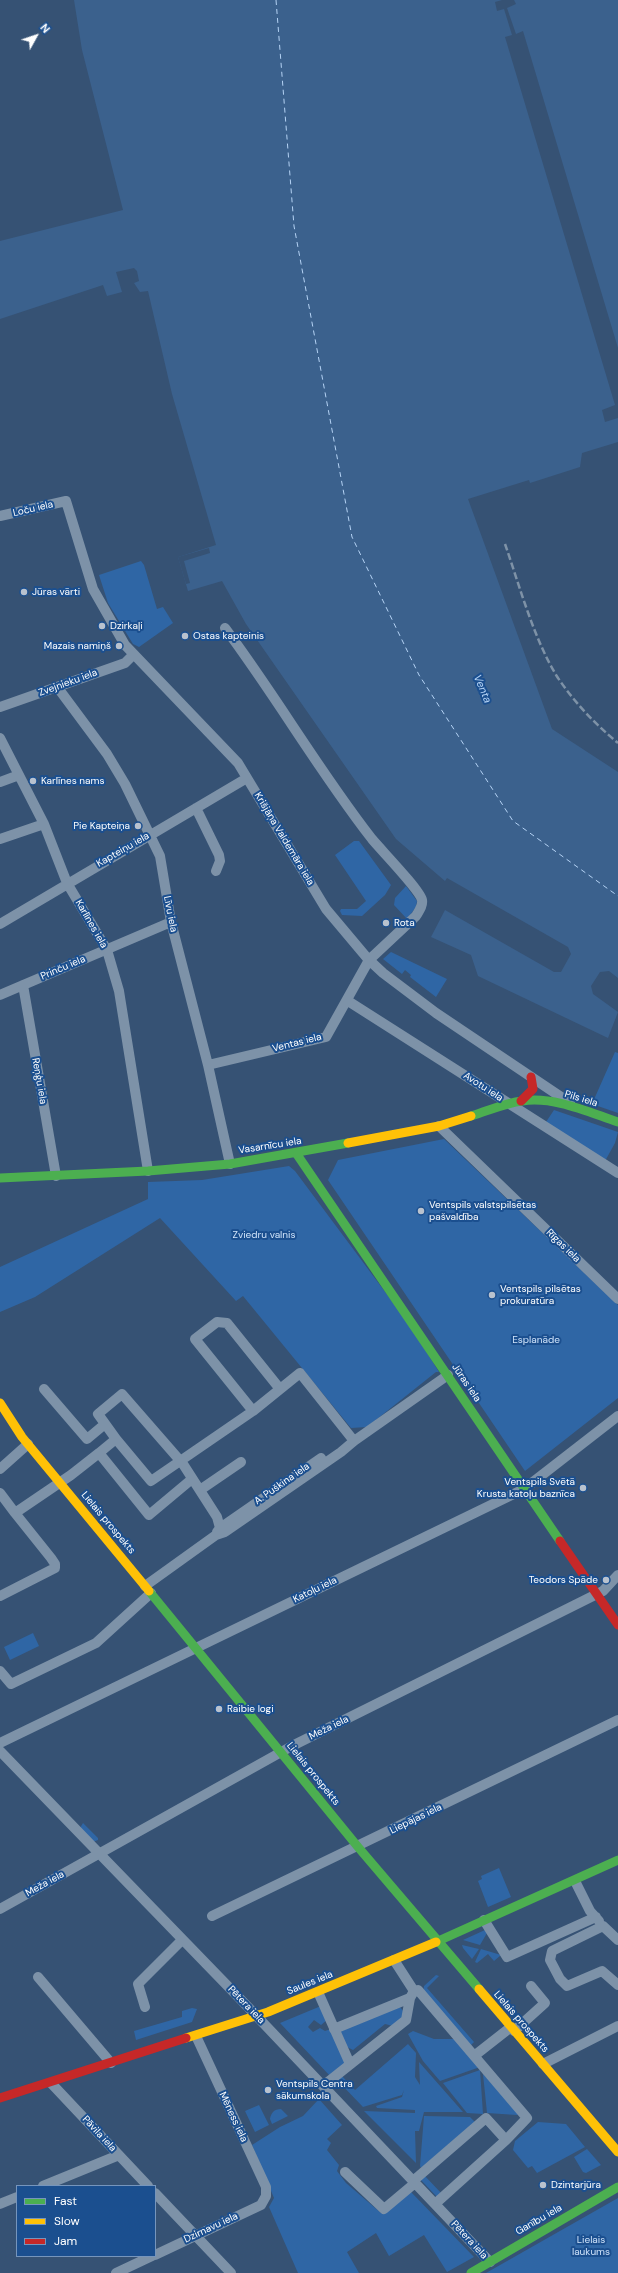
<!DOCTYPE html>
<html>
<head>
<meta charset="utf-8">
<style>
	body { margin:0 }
	#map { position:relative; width:618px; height:2273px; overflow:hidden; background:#365274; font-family:"DM Sans",sans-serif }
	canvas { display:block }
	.legend { position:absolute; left:16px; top:2185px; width:140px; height:72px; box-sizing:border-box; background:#1b4f8f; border:1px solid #7695bc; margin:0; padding:5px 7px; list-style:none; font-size:12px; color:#fff }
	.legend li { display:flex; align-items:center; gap:8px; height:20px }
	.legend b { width:20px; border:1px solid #7695bc }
	.north { position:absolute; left:16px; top:16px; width:40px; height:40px; -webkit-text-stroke:3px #1b4f8f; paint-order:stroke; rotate:50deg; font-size:11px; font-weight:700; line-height:16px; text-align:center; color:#fff }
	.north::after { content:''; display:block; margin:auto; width:14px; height:18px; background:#fff; clip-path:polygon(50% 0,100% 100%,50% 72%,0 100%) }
</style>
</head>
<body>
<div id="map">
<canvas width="618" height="2273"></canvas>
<ul class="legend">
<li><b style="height:5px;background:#4caf50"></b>Fast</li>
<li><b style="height:5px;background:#ffc107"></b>Slow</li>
<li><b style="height:5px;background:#c62828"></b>Jam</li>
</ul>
<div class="north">N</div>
</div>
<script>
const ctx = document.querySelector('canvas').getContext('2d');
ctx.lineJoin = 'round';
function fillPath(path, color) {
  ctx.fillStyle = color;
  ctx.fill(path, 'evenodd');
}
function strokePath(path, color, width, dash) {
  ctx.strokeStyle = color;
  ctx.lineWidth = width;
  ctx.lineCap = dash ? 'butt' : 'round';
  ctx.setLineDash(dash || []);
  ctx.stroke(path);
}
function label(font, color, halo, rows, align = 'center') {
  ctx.font = font + ' "DM Sans",sans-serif';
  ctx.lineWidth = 4;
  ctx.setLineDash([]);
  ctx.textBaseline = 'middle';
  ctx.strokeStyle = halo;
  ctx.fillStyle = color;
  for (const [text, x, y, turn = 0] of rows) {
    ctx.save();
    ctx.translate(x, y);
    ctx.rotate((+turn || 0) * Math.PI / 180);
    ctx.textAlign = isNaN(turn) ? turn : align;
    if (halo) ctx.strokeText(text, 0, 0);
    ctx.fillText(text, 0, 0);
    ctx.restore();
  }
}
const green = new Path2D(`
	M141 561 144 565 157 609 163 607 173 623 139 647 133 644 108 603 99 575Z
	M354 841H359L391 885 385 895 362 916 342 915 340 911 341 909H357L366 901 335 855Z
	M406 886 417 901 416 907 407 919 394 905 395 898Z
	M391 952 447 979 436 997 410 977 411 975 405 970 402 974 383 959Z
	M615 1052 618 1053V1113L592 1104Z
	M554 1110 618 1132 615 1143 605 1161 544 1125Z
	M444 1139 618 1305V1398L525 1471 328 1180 338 1160Z
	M289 1166 295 1171 409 1324 439 1372H436L367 1427 351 1428 243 1296 236 1301 160 1218 35 1297 0 1312V1267L148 1199V1182L202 1180Z
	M33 1633 39 1646 10 1660 4 1647Z
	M83 1823 98 1838V1840L93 1842 80 1828Z
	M499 1868 511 1897 488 1907 478 1881 482 1879 481 1876Z
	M485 1930 487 1933 480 1945 463 1940Z
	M462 1945 479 1949 472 1959 463 1948Z
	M481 1949 501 1955 494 1961 488 1954 477 1963 475 1962Z
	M436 1975 439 1976 427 1988 474 2042 470 2046 423 1994 424 1986Z
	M321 2006 327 2020 321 2025 314 2020 308 2027 313 2032 320 2028 325 2031 331 2029 347 2064 331 2077 280 2023Z
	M400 2007 404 2012 403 2017 393 2026 385 2024 353 2050 345 2046 339 2031Z
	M192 2008 197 2009 192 2022 136 2040 134 2031 182 2017V2011Z
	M413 2031 434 2039H457L480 2067 440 2081 423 2061 408 2034Z
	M408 2044 416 2053 415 2077 420 2085 419 2062 463 2112H424L419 2131H415L416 2163 364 2111 415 2113V2110L377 2108 376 2106 402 2097 404 2090 402 2095 363 2107 337 2080 342 2076 355 2090Z
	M480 2070 483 2114 467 2113 443 2083Z
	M483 2074 519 2113 517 2115 487 2113Z
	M319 2099 342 2125 327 2139 331 2143 327 2150 339 2165 337 2171 346 2183 381 2213 410 2191 474 2257 447 2272 424 2235 389 2256 376 2233 347 2252 359 2273H298L269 2207 274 2198 252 2145 280 2127 303 2116Z
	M259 2105 269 2125 255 2132 245 2111Z
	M281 2109 288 2116 272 2124 270 2119C271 2113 274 2109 281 2109Z
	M424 2116 470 2117 475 2122 421 2168 420 2166Z
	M538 2122 566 2124 585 2147 537 2173 532 2166 528 2168 513 2150 515 2141Z
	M587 2149 601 2165 586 2173 583 2172 574 2157Z
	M424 2175 442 2194 437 2197 420 2179Z
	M618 2198V2273H486Z`);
const water = new Path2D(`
	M74 0H618V442L582 453 580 467 530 483 529 480 468 499 552 729 618 772V978L609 971 600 972 591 986 593 994 618 1012 608 1038 478 976 471 955 431 937 445 910 554 972H561L571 954 568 947 447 878 445 881 396 839 246 624 222 581 188 591 178 557 216 545 172 394 148 291 140 292 134 283 139 281 137 271 134 268 116 272 122 292 107 296 103 285 0 319V241L123 210 82 50Z`);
const pier = new Path2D(`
	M502 0H514L516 4 507 8 516 34 523 31 618 348V418L605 422 602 410 615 405 505 37 512 35 504 9 497 11 495 2Z
	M209 548 210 553 184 561 190 583 186 584 178 557Z`);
const ferry = new Path2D(`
	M276 0 294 226 352 537 419 675 513 821 618 896`);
const street = new Path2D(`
	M0 516 66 501 93 589 125 645 238 763 326 909 368 959 383 973 436 1013 570 1103
	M58 688 107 754 125 784 160 856 171 922 208 1065 230 1164
	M0 707 125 663 133 655
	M0 738 44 824 67 883 107 950 119 991 148 1171
	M0 782 19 775
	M196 808 219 855 220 861 216 871
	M0 839 44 824
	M0 924 247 778
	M23 985 56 1176
	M0 995 171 922
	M348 1001 618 1173
	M208 1065 326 1037 369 960 416 916C419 911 423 906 422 900 420 890 381 850 372 839 319 771 276 696 225 628
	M439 1126 618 1299
	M44 1389 87 1439 105 1424
	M253 1411 195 1339 217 1322 227 1323 280 1389
	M116 1439 98 1414 122 1394 183 1464 217 1517 220 1528
	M99 1453 116 1439 151 1481 253 1411 300 1373 354 1441
	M0 1469 28 1444
	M200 1490 241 1462
	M0 1493 15 1513
	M217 1532 220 1528 321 1458
	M145 1586 216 1535 225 1532 341 1452 354 1441 448 1375
	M0 1596 55 1568V1564L51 1558 15 1513 71 1475 99 1453 149 1515 192 1479
	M0 1671 11 1684 96 1643 151 1593
	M0 1743 524 1489 618 1416
	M0 1751 248 2007 490 2262
	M575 1881 590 1911 599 1921
	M0 1909 292 1746 603 1591 618 1575
	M212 1916 618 1720
	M484 1920 507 1957 596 1917
	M618 1940 603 1926 552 1951 550 1960 560 1979 567 1986 602 1971 618 1985
	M394 1960 414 1991 418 1990 527 2118 506 2140 435 2204
	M38 1977 111 2063
	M318 1992 350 2064
	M145 2007 138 1984 182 1940
	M334 2029 410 1998
	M514 2031 545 2003 531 1986
	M474 2056 511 2027
	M543 2064 618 2026
	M51 2083 148 2186
	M323 2086 406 2020 410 1998 414 1991
	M345 2172 384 2209 415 2183
	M413 2181 486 2118 506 2140
	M43 2186 119 2155
	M155 2193 231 2273
	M0 2204 17 2197
	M155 2255 261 2205 266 2196V2187L196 2036
	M116 2273 152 2256`);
const fast = new Path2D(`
	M471 1116C488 1111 505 1103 522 1101 554 1096 588 1112 618 1122
	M296 1153 560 1541
	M0 1178 148 1171 230 1164 348 1143
	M149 1591 358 1847 479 1989
	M436 1942 618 1860
	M471 2273 618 2187`);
const slow = new Path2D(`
	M348 1143 439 1126 471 1116
	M0 1403 22 1437 149 1591
	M479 1989 618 2152
	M186 2038 268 2012 436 1942`);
const jam = new Path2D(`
	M521 1101 533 1089 531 1077
	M560 1541 618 1625
	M0 2098 186 2038`);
const rail = new Path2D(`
	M505 544C520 587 534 640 558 678 575 703 595 724 618 743`);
const markers = [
	[24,592,4,"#b9c2ce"],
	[102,626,4,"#b9c2ce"],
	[185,636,4,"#b9c2ce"],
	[119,646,4,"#b9c2ce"],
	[33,781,4,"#b9c2ce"],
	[138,826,4,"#b9c2ce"],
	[386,923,4,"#b9c2ce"],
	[421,1211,4,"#b9c2ce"],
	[492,1295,4,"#b9c2ce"],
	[583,1488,4,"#b9c2ce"],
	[606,1580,4,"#b9c2ce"],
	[219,1709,4,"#b9c2ce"],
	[268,2090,4,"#b9c2ce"],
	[543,2185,4,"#b9c2ce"]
];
const streetNames = [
	["Loču iela",33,509,-13],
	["Zvejnieku iela",68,683,-20],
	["Krišjāņa Valdemāra iela",284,839,59],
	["Kapteiņu iela",123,850,-30],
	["Līvu iela",170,914,79],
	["Karlīnes iela",91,924,60],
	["Prinču iela",63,968,-23],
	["Ventas iela",297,1043,-14],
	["Reņģu iela",39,1081,80],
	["Avotu iela",483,1087,33],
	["Pils iela",581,1099,17],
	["Vasarnīcu iela",270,1146,-9],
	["Rīgas iela",563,1246,44],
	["Jūras iela",466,1383,56],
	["A. Puškina iela",282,1484,-35],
	["Lielais prospekts",108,1523,50],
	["Katoļu iela",315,1590,-26],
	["Meža iela",329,1728,-26],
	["Lielais prospekts",313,1774,51],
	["Liepājas iela",416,1819,-26],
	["Meža iela",45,1884,-29],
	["Saules iela",310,1983,-22],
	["Pētera iela",246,2005,46],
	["Lielais prospekts",521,2022,49],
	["Mēness iela",233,2117,65],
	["Pāvila iela",99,2134,47],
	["Ganību iela",539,2220,-30],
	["Dzirnavu iela",211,2228,-25],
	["Pētera iela",469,2240,47]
];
const poiNames = [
	["Jūras vārti",32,592],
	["Dzirkaļi",110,626],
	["Ostas kapteinis",193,636],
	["Mazais namiņš",111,646,"right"],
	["Karlīnes nams",41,781],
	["Pie Kapteiņa",130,826,"right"],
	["Rota",394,923],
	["Ventspils valstspilsētas",429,1205],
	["pašvaldība",429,1217],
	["Ventspils pilsētas",500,1289],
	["prokuratūra",500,1301],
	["Ventspils Svētā",575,1482,"right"],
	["Krusta katoļu baznīca",575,1494,"right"],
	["Teodors Spāde",598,1580,"right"],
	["Raibie logi",227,1709],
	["Ventspils Centra",276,2084],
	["sākumskola",276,2096],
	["Dzintarjūra",551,2185]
];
const parkNames = [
	["Zviedru valnis",264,1235],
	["Esplanāde",536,1340],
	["Lielais",591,2240],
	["laukums",591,2252]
];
const waterNames = [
	["Venta",482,689,67]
];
fillPath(green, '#2f66a5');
fillPath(water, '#3b618d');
fillPath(pier, '#365274');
strokePath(ferry, '#b5d3f5', 1, [5, 4]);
strokePath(street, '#7d92a8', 10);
strokePath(fast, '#4caf50', 9);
strokePath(slow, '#ffc107', 9);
strokePath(jam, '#c62828', 9);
strokePath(rail, '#7e92a7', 2.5, [7, 3]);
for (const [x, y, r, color] of markers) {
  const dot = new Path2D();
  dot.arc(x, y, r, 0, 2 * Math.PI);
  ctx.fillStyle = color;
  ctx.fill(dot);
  strokePath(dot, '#1b4f8f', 1.5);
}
label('10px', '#fff', '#1b4f8f', streetNames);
label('10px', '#fff', '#1b4f8f', poiNames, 'left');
label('10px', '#cfe3fa', '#1b4f8f', parkNames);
label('italic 11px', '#b5d3f5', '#1b4f8f', waterNames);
</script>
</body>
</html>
